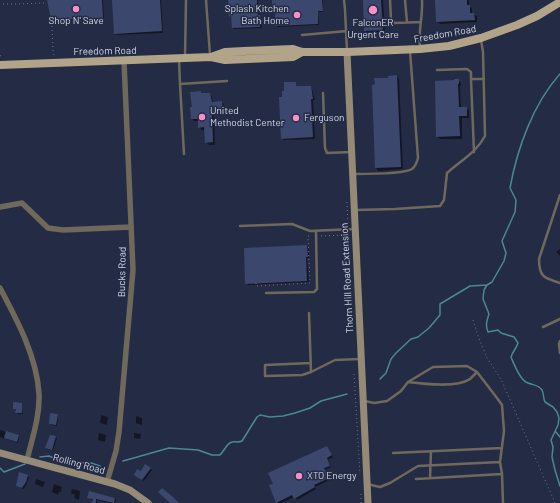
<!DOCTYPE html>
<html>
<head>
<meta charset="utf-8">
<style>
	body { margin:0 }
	canvas { display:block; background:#242b44 }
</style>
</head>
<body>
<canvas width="560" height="503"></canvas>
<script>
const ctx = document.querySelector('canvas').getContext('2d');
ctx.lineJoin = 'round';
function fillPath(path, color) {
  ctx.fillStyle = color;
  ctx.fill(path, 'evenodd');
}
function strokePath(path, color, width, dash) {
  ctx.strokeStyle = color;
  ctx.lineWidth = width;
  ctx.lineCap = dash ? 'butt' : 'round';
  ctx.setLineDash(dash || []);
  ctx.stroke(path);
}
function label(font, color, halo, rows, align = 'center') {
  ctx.font = font + ' Barlow,sans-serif';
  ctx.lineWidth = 3;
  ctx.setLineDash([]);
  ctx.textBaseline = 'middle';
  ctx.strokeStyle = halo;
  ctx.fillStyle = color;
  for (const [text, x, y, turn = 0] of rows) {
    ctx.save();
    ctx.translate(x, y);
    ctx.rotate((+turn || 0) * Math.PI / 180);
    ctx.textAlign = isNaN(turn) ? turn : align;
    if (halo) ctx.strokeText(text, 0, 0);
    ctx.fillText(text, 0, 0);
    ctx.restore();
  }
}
const shadow = new Path2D(`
	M48 0H103L104 18 53 21Z
	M113 0H161L163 33 116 35 115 33Z
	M229 0H258L259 16 261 18 262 28 234 29 233 28 232 19 230 16Z
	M273 0H323V12H318L319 25 277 27 276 14 273 13Z
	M364 0H383L385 32 368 33 365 30Z
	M436 0H469V5L472 9V14L477 16V22L440 24 437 21Z
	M397 76 399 79 403 169 378 171 376 168 389 79Z
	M458 80 461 83V86H460L461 108H466L469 110V118H462V139H440L437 137Z
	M295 83 297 87H310L312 89 315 100H313L315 139 284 140 282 138 283 98 285 92Z
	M200 92 202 94H210L212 97 213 103 222 102 224 105 225 115H214L215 145H209L206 142 205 130H202L199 127V121H194L192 119 194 108Z
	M307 246 309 248V258H307L309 282 248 285 246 283Z
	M560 249V256L556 252Z
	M21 404 23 414H17V410L14 409Z
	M57 415 58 416 57 426 51 425 50 424Z
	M101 415 108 417 107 425 100 423Z
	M136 416 142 418V425L136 423Z
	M0 430 18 436 19 437 18 443 0 437Z
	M99 433 106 435 105 442 98 440Z
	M134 433 141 434 140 439 134 438Z
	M56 437 57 438 53 450 47 449 46 448Z
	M327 447 333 457 328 460 331 467 325 470 330 480 315 487 316 489 297 500 294 497 282 503H277L270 486Z
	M150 468 152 470 144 481 135 475Z
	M27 476 29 477 27 483 24 489 19 487 17 486Z
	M36 479 45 482 43 487 35 484Z
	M54 484 62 487 61 492H59L58 495 52 492Z
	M72 489 80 491 79 500 74 498 75 495 71 493Z
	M90 492 115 498 116 499 115 503H109L97 500V503H93V499L90 498Z`);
const stream = new Path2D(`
	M560 74C533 104 517 149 510 188L516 200 515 212 502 241 506 253 504 261 492 282 487 285 484 290 483 299 489 314C487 320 485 325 488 332L498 330 501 333 514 337 518 343C516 349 513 351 511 357 514 364 520 381 528 383 533 385 539 385 542 390 544 394 543 398 545 402L553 407 557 412 559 418 558 425 551 440 553 447 552 457 555 470 560 486
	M380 379 386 373 391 359 396 353 411 339 418 337 429 328 440 315V304L470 286 487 285
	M555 431 560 437
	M40 457 49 456 63 462 91 463 100 466
	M123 461 169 448 198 450 212 455H220C224 451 227 443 232 442 236 441 238 443 242 441L257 417 260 415 270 417 283 416 295 413 310 408 321 401 347 394
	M0 468 4 472 25 464`);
const building = new Path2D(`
	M47 0H102L103 18 51 20Z
	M112 0H160L162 31 114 34Z
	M228 0H257L258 15H260V27L232 28 231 16 229 17Z
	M272 0H322L323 11H318V24L275 26V13H272Z
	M363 0H381L383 30 364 31Z
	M435 0H467V5H470V13H474L475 20 436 22Z
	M397 75 401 167 375 168 372 85 375 84 374 78H388V76Z
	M454 79H459V84H458L459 107H467V116H459L460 136 436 137 435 81 454 80Z
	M284 82H296V86H311L313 99H311L313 137 281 139 279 97H282V91H284Z
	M201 91V93H210L212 102 222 101 223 112 212 113 213 142 205 143 204 127 198 128V119H191L190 107H192L190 92Z
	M307 245 308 257H306L307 281 245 284 244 248Z
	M13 402 22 403V413H15L16 409H13Z
	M50 413 58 414 56 425 49 424Z
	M6 431 19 435 17 442 4 438Z
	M50 435 56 436 52 450 45 448Z
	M327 446 332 455 327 458 330 466 324 468 329 478 314 485 315 487 294 499 292 495 276 503 269 485 273 484 268 473Z
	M145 464 151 468 142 480 134 475 137 469 141 471Z
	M19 472 28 475 26 482 22 488 16 486Z
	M162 488 173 497 179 503H170L158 492Z
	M89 491 115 498 114 503 96 499V503H92L93 499 87 498Z`);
const path = new Path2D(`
	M3 4H18L44 3
	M52 26 53 50 54 55
	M0 56 3 55
	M347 202 348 226
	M348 235 351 298
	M321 236 348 235
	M256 283V286L310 283 308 236H311
	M473 320 478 336 487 358 501 379 555 503
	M354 374 360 474
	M361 503V492`);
const lane = new Path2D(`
	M206 0 210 55
	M344 0 345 10 347 51
	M390 0 391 20 395 23 421 22
	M405 0 407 22
	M302 35 347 31
	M420 47C418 30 423 17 422 0
	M185 57 186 0
	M179 60 180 84
	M437 70 467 69 471 72V79
	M323 93 325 148 327 153 351 152
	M474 152 471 79H484
	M184 154 180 84 227 81
	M354 174C365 174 404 174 412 169 416 166 417 162 418 158L410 51
	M560 195 539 259C539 277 544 278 560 283
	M355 210 395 209 440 206 444 200 447 173C461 160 476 153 485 136L483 52 481 40
	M240 226 292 224 310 231 354 229
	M266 293 314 292 317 289 316 231
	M309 313 311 372 335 360 359 359
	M543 327 560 319
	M560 341 559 344 560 353
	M311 363 265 365V376L302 375 311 372
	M408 382C424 384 457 388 470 379 472 377 475 374 477 372
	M365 401 374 403 387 401 401 391 408 382 433 367 467 366 477 372 497 398 502 405 504 431 500 462 418 466 390 483 380 487 367 484
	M393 453 502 448
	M500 462 502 474
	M430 478 431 451
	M416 479 502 474 503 503`);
const street = new Path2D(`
	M0 207 22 203 48 228 63 230 131 227
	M0 288C17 320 37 357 39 394 40 416 32 439 27 460
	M107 482 116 451 119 432 133 270 124 61`);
const secondary = new Path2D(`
	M347 52 368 503
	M0 453 115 484 130 490 148 503`);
const primary = new Path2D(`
	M211 57 225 52 244 51 293 49 302 52H347L420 49 449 46 481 38 517 25 537 16 560 2
	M0 65 211 57 225 60 293 57 302 52`);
const markers = [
	[76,9,4,"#f98fc9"],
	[373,10,5,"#f98fc9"],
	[297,15,4,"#f98fc9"],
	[202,117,4,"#f98fc9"],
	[296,118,4,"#f98fc9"],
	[299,476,4,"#f98fc9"]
];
const poiNames = [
	["Splash Kitchen",289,9,"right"],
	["Bath Home",289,21,"right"],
	["Shop N' Save",76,21,"center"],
	["FalconER",373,23,"center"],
	["Urgent Care",373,35,"center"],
	["United",210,111],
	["Methodist Center",210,123],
	["Ferguson",304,118],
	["XTO Energy",307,476]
];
const streetNames = [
	["Freedom Road",445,34,-10],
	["Freedom Road",105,51,-1],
	["Bucks Road",122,272,-89],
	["Thorn Hill Road Extension",347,278,-93],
	["Rolling Road",79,464,15]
];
fillPath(shadow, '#0007');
strokePath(stream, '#4a8893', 1.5);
fillPath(building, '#3c476d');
strokePath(path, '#6d7489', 1, [1, 3]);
strokePath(lane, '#6f695c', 2.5);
strokePath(street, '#6f695c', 5.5);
strokePath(secondary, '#948a76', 7);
strokePath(primary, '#b1a489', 8);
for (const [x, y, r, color] of markers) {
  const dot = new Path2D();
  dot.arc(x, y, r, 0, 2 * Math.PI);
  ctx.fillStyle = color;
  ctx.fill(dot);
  strokePath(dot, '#242b44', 1.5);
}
label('10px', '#d3d9e9', '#242b44', poiNames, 'left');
label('10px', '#d3d9e9', '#242b44', streetNames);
</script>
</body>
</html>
